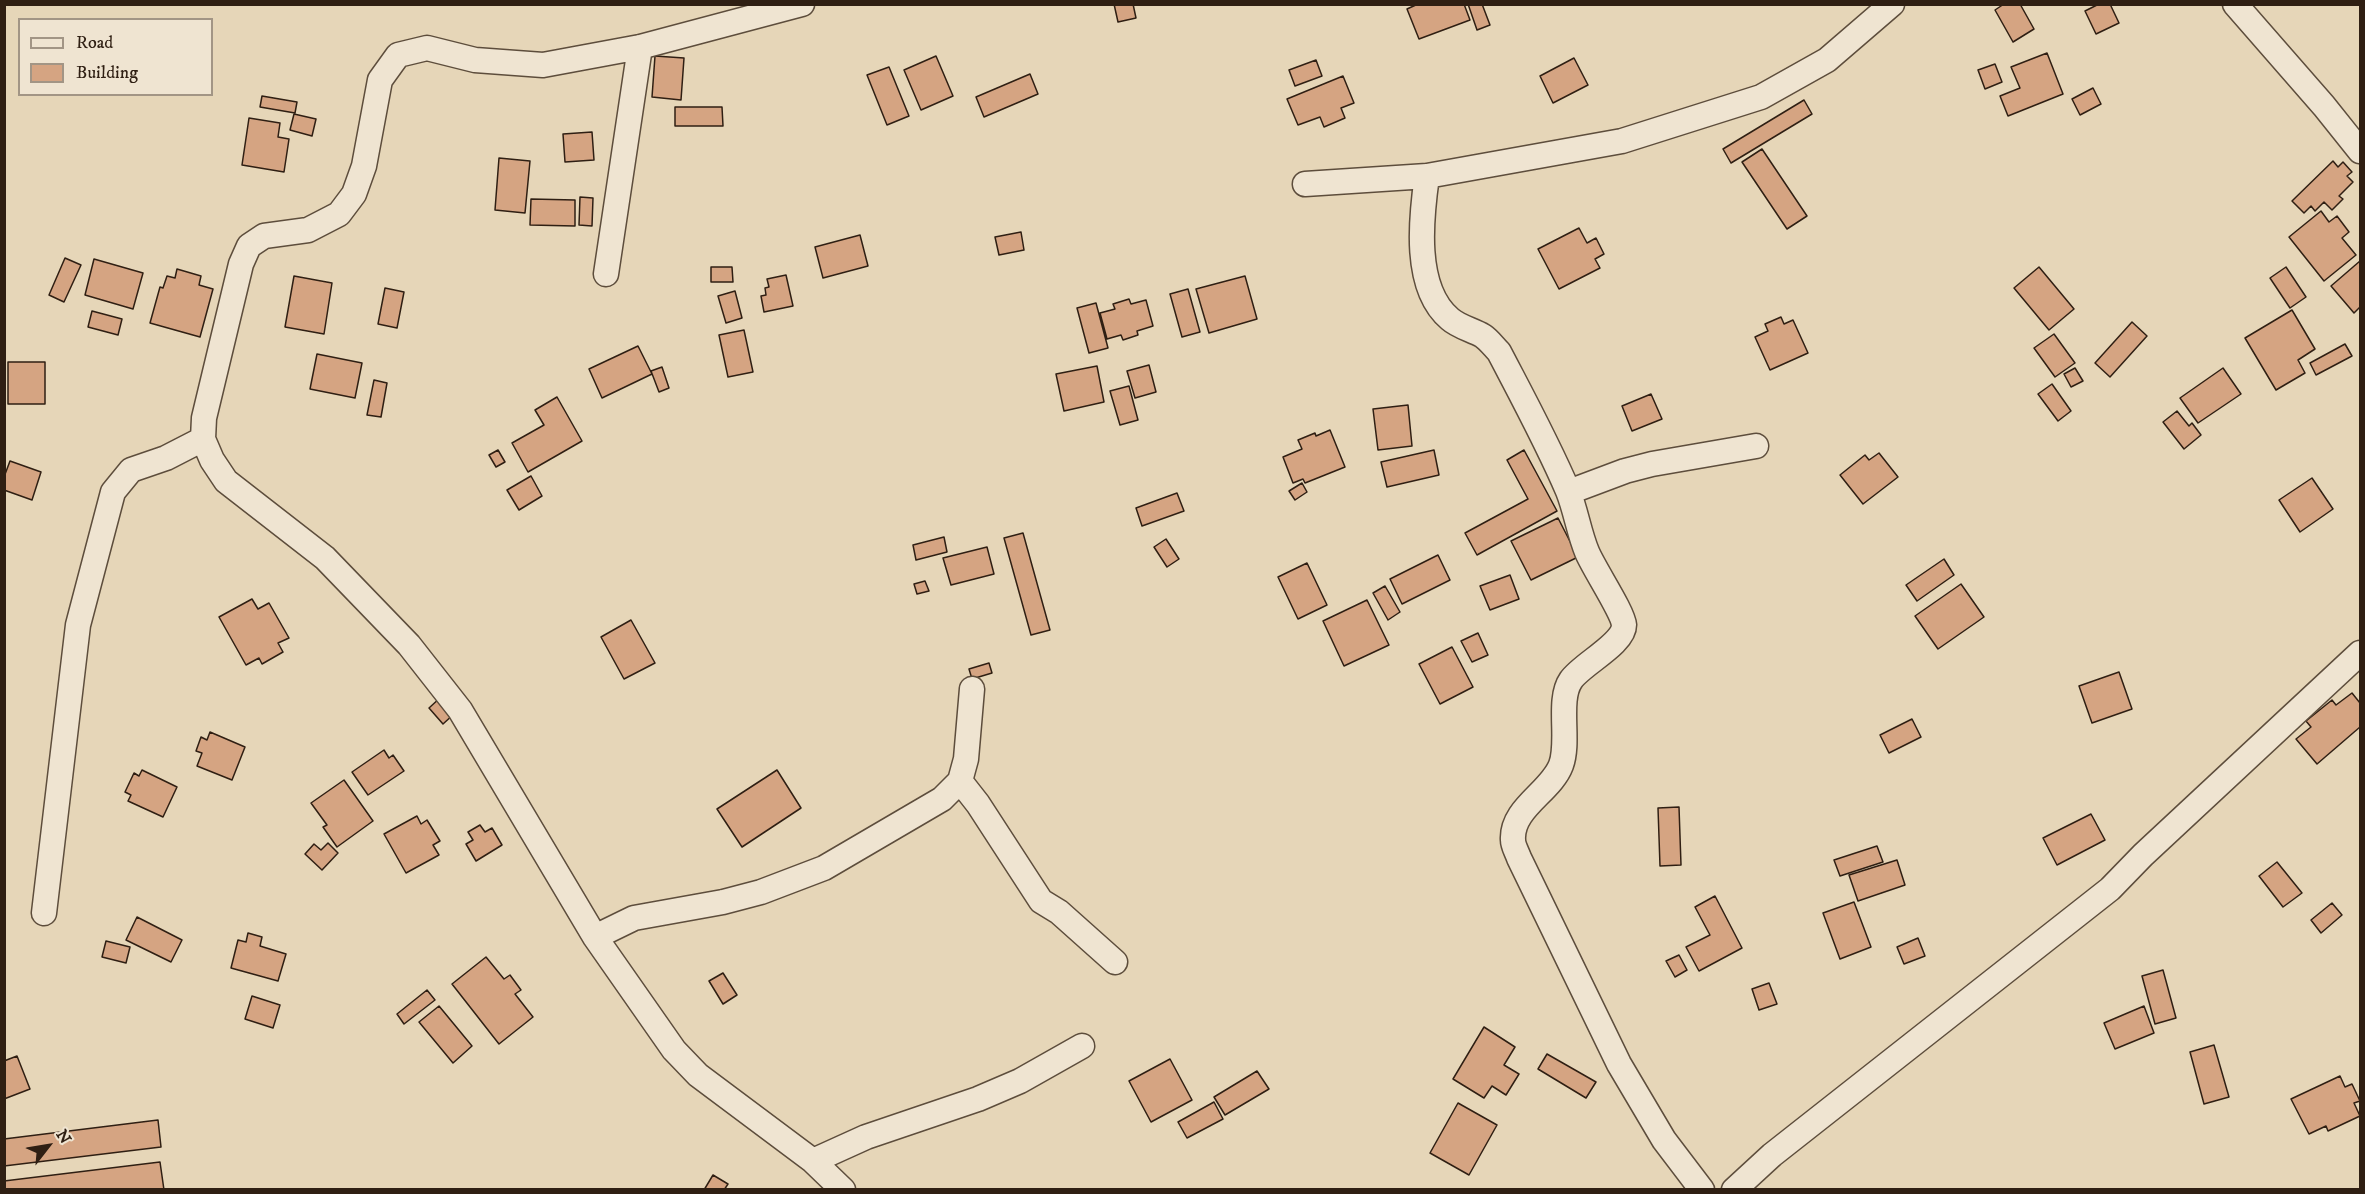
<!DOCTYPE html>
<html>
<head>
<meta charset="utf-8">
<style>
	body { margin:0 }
	#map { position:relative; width:2365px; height:1194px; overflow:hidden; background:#e6d6b8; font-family:"IM FELL DW Pica",serif }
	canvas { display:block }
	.frame { position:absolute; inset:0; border:6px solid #2f1f13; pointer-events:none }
	.legend { position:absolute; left:18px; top:18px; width:195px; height:78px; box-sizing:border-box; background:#efe4d1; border:2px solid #a29585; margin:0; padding:8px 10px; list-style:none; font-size:18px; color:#2f1f13 }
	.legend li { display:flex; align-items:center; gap:12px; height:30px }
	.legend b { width:30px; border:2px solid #a29585 }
	.north { position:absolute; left:18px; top:1116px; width:60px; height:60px; -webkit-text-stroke:4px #efe4d1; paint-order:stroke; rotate:59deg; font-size:16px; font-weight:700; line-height:24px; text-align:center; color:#2f1f13 }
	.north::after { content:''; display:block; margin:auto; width:21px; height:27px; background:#2f1f13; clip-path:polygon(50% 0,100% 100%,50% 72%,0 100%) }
</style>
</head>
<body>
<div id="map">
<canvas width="2365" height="1194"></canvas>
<div class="frame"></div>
<ul class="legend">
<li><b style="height:8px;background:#efe4d1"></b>Road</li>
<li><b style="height:16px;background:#d5a482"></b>Building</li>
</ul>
<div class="north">N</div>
</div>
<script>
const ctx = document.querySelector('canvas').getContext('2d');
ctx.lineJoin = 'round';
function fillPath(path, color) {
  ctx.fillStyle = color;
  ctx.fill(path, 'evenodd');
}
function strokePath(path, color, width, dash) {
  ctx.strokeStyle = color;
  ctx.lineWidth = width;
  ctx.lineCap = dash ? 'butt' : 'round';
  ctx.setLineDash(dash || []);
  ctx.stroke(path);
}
const building = new Path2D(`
	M1114 4H1133L1136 18 1118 22Z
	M1418 4H1464L1470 20 1419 39 1407 9Z
	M1468 4H1482L1490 25 1477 30Z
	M2004 4H2020L2034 29 2013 42 1995 10Z
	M2099 4H2110L2119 23 2096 34 2085 11Z
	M2047 53 2063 94 2008 116 2000 96 2020 88 2011 67Z
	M655 56 684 58 681 100 652 97Z
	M936 56 953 96 921 110 904 70Z
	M1574 58 1588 85 1553 103 1540 76Z
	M1316 60 1322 76 1295 86 1289 70Z
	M1995 64 2002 82 1985 89 1978 70Z
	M889 67 909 116 887 125 867 75Z
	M1030 74 1038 94 984 117 976 97Z
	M1343 76 1354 103 1341 108 1345 118 1324 127 1320 117 1298 125 1287 99Z
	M2093 88 2101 104 2080 115 2072 99Z
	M262 96 297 102 295 113 260 107Z
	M1804 100 1812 114 1731 163 1723 149Z
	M675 107H722L723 126H675Z
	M294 114 316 119 312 136 290 130Z
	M249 118 280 123 278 137 289 139 284 172 242 165Z
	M592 132 594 160 565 162 563 134Z
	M1762 149 1807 216 1787 229 1742 162Z
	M499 158 530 161 525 213 495 210Z
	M2333 161 2338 167 2343 162 2352 172 2347 176 2353 182 2339 196 2343 199 2332 210 2324 202 2315 211 2311 206 2304 213 2292 201Z
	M580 197 593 198 592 226 579 225Z
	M531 199 575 200V226L530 225Z
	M2321 211 2329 222 2337 216 2349 232 2342 238 2356 255 2324 281 2289 237Z
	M1579 228 1587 243 1596 238 1604 254 1595 259 1600 268 1559 289 1538 249Z
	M1021 232 1024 250 999 255 995 237Z
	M860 235 868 266 823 278 815 247Z
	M65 258 81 265 64 302 49 295Z
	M94 259 143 273 133 309 85 295Z
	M2360 261V307L2354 313 2331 286Z
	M711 267H732L733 282H711Z
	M2039 267 2074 309 2049 330 2014 288Z
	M2286 267 2306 297 2290 308 2270 278Z
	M177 269 201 276 199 285 213 289 200 337 150 323 160 287 163 288 167 276 175 278Z
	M786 275 793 306 764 312 761 296 766 295 765 288 769 287 767 279Z
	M294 276 332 283 324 334 285 327Z
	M1245 276 1257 319 1209 333 1196 289Z
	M385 288 404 292 397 328 378 324Z
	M1188 289 1200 332 1182 337 1170 294Z
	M735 291 742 318 726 323 718 296Z
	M1129 299 1131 304 1146 300 1153 326 1137 331 1138 335 1123 340 1121 335 1107 339 1100 313 1115 309 1113 304Z
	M1096 303 1108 348 1089 353 1077 308Z
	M2292 310 2315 349 2298 360 2305 373 2276 390 2245 338Z
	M92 311 122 319 118 335 88 327Z
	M1781 317 1784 324 1793 320 1808 353 1770 370 1755 337 1768 331 1765 324Z
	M2132 322 2147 336 2110 377 2095 363Z
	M744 330 753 372 728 377 719 335Z
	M2054 334 2075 363 2055 377 2034 348Z
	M2345 344 2352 356 2316 375 2310 363Z
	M638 346 652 374 602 398 589 369Z
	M317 354 362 363 355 398 310 389Z
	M8 362H45V404H8Z
	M1149 365 1156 392 1135 398 1127 371Z
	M1097 366 1104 402 1064 411 1056 374Z
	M662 367 669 388 659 392 651 371Z
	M2075 368 2083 381 2071 387 2064 374Z
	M2223 368 2241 394 2198 423 2180 398Z
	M374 380 387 383 381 417 367 415Z
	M2052 384 2071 411 2058 421 2038 394Z
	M1129 386 1138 420 1120 425 1110 391Z
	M1651 394 1662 419 1632 431 1622 406Z
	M557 397 582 441 528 472 512 443 544 425 535 410Z
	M1408 405 1412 446 1378 450 1373 409Z
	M2177 411 2189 426 2192 423 2201 435 2184 449 2163 422Z
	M1330 430 1345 467 1305 483 1303 479 1293 483 1283 457 1302 449 1298 440 1315 433 1316 436Z
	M498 450 505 462 496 467 489 455Z
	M1434 450 1439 475 1387 487 1381 462Z
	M1524 450 1557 511 1477 555 1465 533 1528 499 1507 460Z
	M1879 453 1898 477 1863 504 1840 475 1865 455 1869 460Z
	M10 461 41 472 32 500 4 490V477Z
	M531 476 542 496 519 510 507 490Z
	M2312 478 2333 509 2300 532 2279 500Z
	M1302 483 1307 492 1295 500 1289 491Z
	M1177 493 1184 511 1142 526 1136 508Z
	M1558 518 1578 557 1531 580 1511 541Z
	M1023 533 1050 630 1031 635 1004 538Z
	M944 537 947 552 916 560 913 545Z
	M1166 539 1179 559 1167 567 1154 547Z
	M987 547 994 574 951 585 943 558Z
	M1438 555 1450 580 1402 604 1390 579Z
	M1944 559 1954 575 1917 601 1906 585Z
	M1307 563 1327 605 1298 619 1278 577Z
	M1510 575 1519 599 1490 610 1480 586Z
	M925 581 929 591 917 594 914 584Z
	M1961 584 1984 617 1938 649 1915 616Z
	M1385 586 1400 612 1388 620 1373 593Z
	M252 599 258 609 269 603 289 638 278 643 283 652 262 664 259 658 246 665 219 617Z
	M1367 600 1389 645 1344 666 1323 621Z
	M631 620 655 663 624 679 601 637Z
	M1478 633 1488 655 1472 662 1461 641Z
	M1452 647 1473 687 1440 704 1419 664Z
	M989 663 992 673 972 679 969 669Z
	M2119 672 2132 709 2092 723 2079 686Z
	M2352 693 2360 703V727L2317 764 2296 739 2311 727 2306 721 2332 700 2336 705Z
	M441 697 455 713 443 724 429 708Z
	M1912 719 1921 737 1889 753 1880 735Z
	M210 732 245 747 232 780 197 766 202 753 196 751 201 737 207 740Z
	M384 750 389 758 393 755 404 771 368 795 352 772Z
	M142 770 177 787 163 817 128 801 131 795 125 792 134 773 139 776Z
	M777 770 801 808 742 847 717 809Z
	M344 780 373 821 337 847 323 827 327 825 311 803Z
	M1679 807 1681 865 1660 866 1658 808Z
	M2091 814 2105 840 2057 865 2043 838Z
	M417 816 421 824 427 820 440 841 433 845 439 855 406 873 384 834Z
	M480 825 485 832 492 828 502 845 476 861 466 844 473 840 468 832Z
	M328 843 338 853 322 870 305 854 314 844 321 850Z
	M1877 846 1883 862 1840 876 1834 860Z
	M1897 860 1905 885 1858 901 1849 875Z
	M2277 862 2302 893 2283 907 2259 876Z
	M1715 896 1742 948 1699 971 1686 947 1710 935 1695 907Z
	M1854 902 1871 947 1840 959 1823 913Z
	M2332 903 2342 915 2321 933 2311 920Z
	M137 917 182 940 171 962 126 940Z
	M248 933 262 937 260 946 286 954 278 981 231 968 238 940 246 942Z
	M1918 938 1925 956 1904 964 1897 947Z
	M106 941 130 947 126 963 102 957Z
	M1679 955 1687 970 1675 977 1666 961Z
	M486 957 504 979 510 975 521 990 515 994 533 1017 499 1044 452 984Z
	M2163 970 2176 1018 2155 1024 2142 976Z
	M723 973 737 995 723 1004 709 981Z
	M1769 983 1777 1004 1759 1010 1752 989Z
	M427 990 435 1000 404 1024 397 1014Z
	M252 996 280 1005 273 1028 245 1019Z
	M439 1006 472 1046 453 1063 419 1022Z
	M2144 1006 2154 1033 2115 1049 2104 1023Z
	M1484 1027 1515 1047 1504 1065 1519 1074 1506 1095 1492 1086 1484 1098 1453 1079Z
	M2214 1045 2229 1097 2204 1104 2190 1052Z
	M1547 1054 1596 1082 1586 1098 1538 1069Z
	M17 1056 30 1089 4 1099V1061Z
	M1170 1059 1192 1100 1151 1122 1129 1081Z
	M1257 1071 1269 1089 1225 1115 1214 1097Z
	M2340 1076 2345 1087 2352 1084 2360 1101 2354 1103 2360 1116 2328 1131 2326 1126 2309 1134 2291 1099Z
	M1214 1102 1223 1119 1187 1138 1178 1122Z
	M1458 1103 1497 1125 1469 1175 1430 1153Z
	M158 1120 161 1147 4 1166V1139Z
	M160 1162 164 1190H4V1181Z
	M713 1175 728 1184 724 1190H704Z`);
const minor = new Path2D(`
	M802 4 640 47 543 65 475 60 427 48 398 55 380 80 364 166 354 194 339 214 308 230 264 236 249 246 241 264 204 418 203 439 212 460 226 481 325 558 409 645 460 710 595 937 674 1050 698 1075 813 1161 843 1190
	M2235 4 2324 106 2360 151
	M1427 176C1421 218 1413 288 1450 319 1459 327 1473 330 1483 336 1489 340 1494 347 1499 352 1523 398 1548 444 1568 491 1576 511 1579 533 1587 552 1594 569 1623 612 1624 625 1624 644 1582 664 1571 680 1557 700 1570 741 1561 765 1551 792 1511 808 1513 840 1513 846 1517 852 1519 858L1619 1064 1664 1140 1702 1190
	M1305 184 1427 176 1622 141 1761 97 1827 60 1892 4
	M606 274 640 47
	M1569 492 1625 471 1652 464 1756 446
	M960 781 978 804 1041 901 1059 912 1115 962
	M44 913 78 625 113 492 131 470 166 458 203 439
	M595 937 634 918 723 902 761 892 824 868 942 799 960 781 966 759 972 689
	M813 1161 866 1137 978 1099 1020 1081 1082 1046
	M1734 1190 1772 1155 2110 889 2143 855 2360 653`);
fillPath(building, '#d5a482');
strokePath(building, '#2f1f13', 1.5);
strokePath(minor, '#5d4d3c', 27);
strokePath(minor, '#efe4d1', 24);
</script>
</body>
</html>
